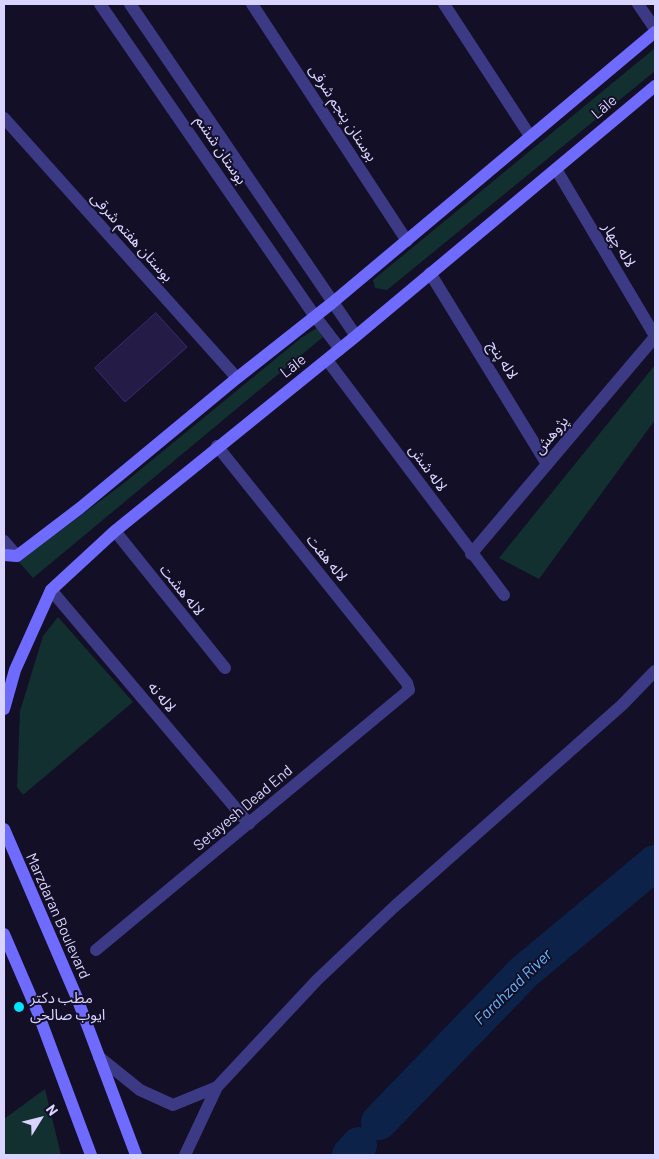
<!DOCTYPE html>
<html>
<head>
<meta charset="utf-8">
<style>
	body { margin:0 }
	#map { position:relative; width:659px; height:1159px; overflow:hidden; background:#130f26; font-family:Barlow,sans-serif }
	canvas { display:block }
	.frame { position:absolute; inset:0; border:5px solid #d9d4ff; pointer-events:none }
	.north { position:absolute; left:15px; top:1094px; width:50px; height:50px; -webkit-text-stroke:4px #130f26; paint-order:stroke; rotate:54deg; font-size:14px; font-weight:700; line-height:20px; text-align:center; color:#d9d4ff }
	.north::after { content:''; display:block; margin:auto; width:18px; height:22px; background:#d9d4ff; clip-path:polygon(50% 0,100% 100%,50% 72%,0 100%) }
</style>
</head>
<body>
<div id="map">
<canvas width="659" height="1159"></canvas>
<div class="frame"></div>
<div class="north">N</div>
</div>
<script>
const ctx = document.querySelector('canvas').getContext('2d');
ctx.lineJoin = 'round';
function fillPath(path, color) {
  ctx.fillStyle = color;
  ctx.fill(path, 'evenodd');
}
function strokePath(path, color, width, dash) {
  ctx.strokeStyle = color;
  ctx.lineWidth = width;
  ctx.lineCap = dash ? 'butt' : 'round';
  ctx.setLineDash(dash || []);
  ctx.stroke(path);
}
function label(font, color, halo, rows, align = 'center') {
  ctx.font = font + ' Barlow,"Noto Sans Arabic",sans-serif';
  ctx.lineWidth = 4;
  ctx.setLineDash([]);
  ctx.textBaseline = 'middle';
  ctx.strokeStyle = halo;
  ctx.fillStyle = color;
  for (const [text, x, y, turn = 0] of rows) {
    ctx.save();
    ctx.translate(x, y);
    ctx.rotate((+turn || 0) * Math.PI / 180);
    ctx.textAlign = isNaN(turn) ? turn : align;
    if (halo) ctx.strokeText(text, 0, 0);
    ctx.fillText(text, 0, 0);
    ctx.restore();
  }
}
const green = new Path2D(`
	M655 48V71L387 290 375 288 373 280Z
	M317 328 323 337 33 578 19 562 124 483 301 338Z
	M655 365V420L539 579 499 558Z
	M58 617 133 702 23 795 17 787 20 711 43 636Z
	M45 1089 61 1155H4V1119Z`);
const river = new Path2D(`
	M379 1122 524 972 655 863
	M350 1155 359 1145`);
const building = new Path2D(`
	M156 313 187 347 125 402 95 368Z`);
const minor = new Path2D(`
	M100 4 314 315 340 349
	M130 4 356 336
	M252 4 407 241
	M444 4 530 136
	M638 4 655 29
	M4 118 237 378
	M556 169 655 336
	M430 273 547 464
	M327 360 504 595
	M115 531 225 668
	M4 541 17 556
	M51 590 249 824
	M96 950 409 690 407 683 217 446
	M99 1057 140 1090 173 1105 217 1087
	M185 1155 217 1087 317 980 394 907 622 705 655 671`);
const tertiary = new Path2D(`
	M471 554 655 337`);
const secondary = new Path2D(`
	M4 555 17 556 80 508 237 378 332 303 655 32
	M4 709 15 670 51 590 115 531 356 336 655 86
	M4 829 77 998 136 1155
	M4 934 38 1013 91 1155`);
const markers = [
	[19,1007,6,"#00e5ff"]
];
const streetNames = [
	["Lāle",604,107,-40],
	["بوستان پنجم شرقی",343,113,57],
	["بوستان ششم",221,150,56],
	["بوستان هفتم شرقی",132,237,48],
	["لاله چهار",619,245,59],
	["لاله پنج",503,360,58],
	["Lāle",293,366,-38],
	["پژوهش",551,435,-50],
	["لاله شش",428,468,54],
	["لاله هفت",327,558,51],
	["لاله هشت",182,590,51],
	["لاله نه",162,697,50],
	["Setayesh Dead End",243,808,-40],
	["Marzdaran Boulevard",58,916,66]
];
const poiNames = [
	["مطب دکتر",30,998],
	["ایوب صالحی",30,1015]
];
const waterNames = [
	["Farahzad River",513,987,-44]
];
fillPath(green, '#12302f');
strokePath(river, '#0c2248', 36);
fillPath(building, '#241b47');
strokePath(building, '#3b2d73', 1);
strokePath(minor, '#3d3a85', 12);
strokePath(tertiary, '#3d3a85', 12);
strokePath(secondary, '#6f6bff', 12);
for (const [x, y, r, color] of markers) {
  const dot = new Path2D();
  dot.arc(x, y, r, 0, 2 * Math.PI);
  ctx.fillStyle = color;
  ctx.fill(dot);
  strokePath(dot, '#130f26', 2);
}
label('15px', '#d9d4ff', '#130f26', streetNames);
label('15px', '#d9d4ff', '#130f26', poiNames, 'left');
label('italic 16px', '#62b6ff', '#130f26', waterNames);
</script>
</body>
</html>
